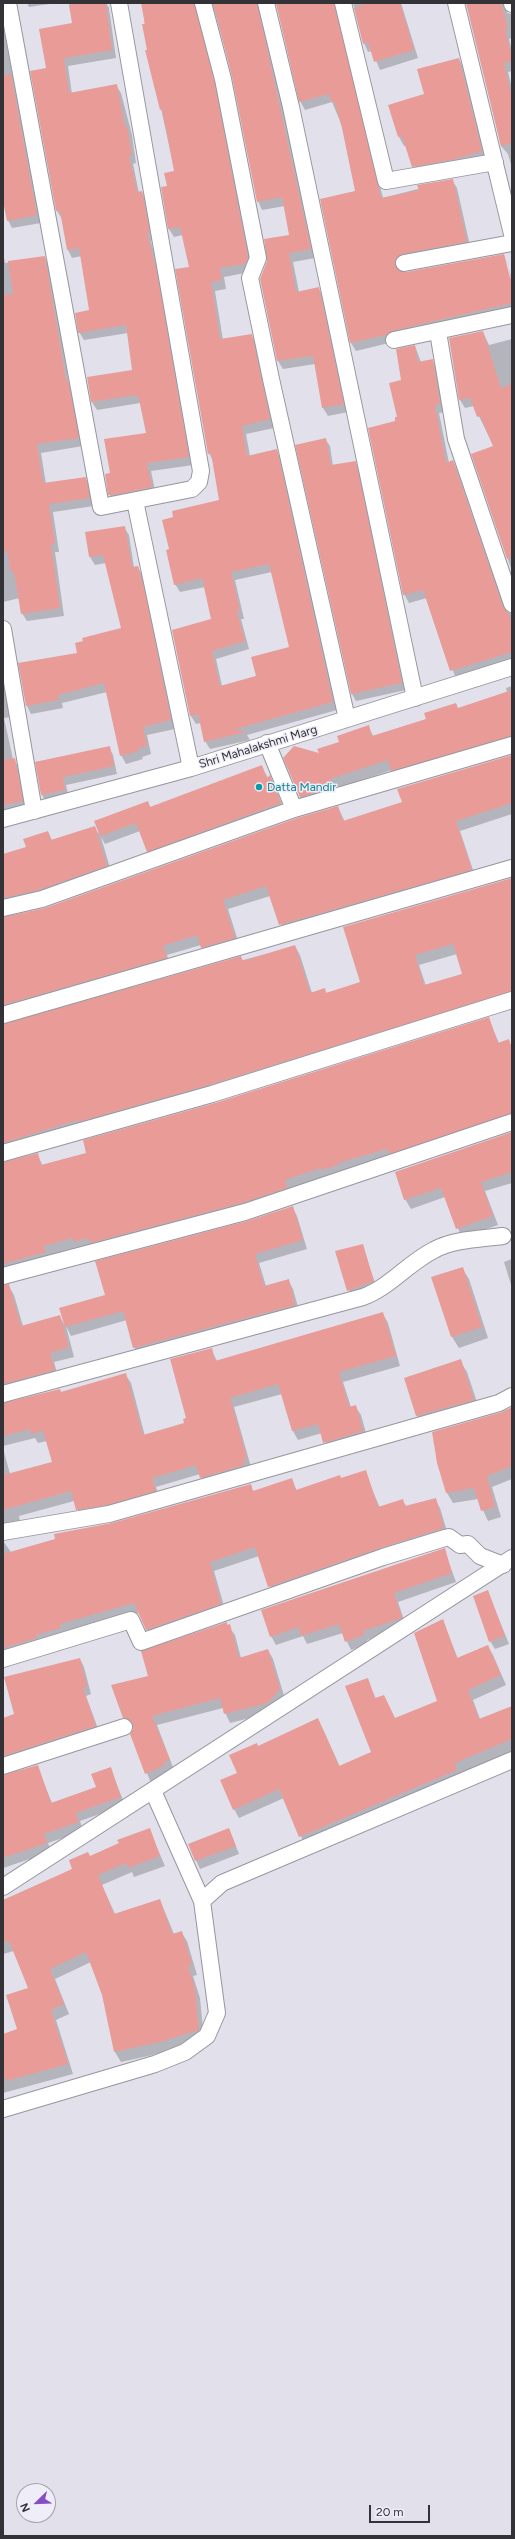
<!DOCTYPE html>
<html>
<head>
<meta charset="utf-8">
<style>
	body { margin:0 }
	#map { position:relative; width:515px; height:2539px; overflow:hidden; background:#e2e1eb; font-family:Figtree,sans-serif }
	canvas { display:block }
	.frame { position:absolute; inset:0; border:4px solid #333337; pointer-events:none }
	.north { position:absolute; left:16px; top:2483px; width:40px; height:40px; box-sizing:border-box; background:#efeef8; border:1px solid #a4a3ab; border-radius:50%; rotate:247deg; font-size:11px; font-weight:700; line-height:16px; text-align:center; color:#333337 }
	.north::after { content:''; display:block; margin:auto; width:14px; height:18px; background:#864dc4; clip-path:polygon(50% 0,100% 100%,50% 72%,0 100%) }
	.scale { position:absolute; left:369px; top:2505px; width:61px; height:18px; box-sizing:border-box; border:2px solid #333337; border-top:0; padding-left:5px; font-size:12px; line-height:14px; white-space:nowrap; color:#333337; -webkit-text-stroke:3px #efeef8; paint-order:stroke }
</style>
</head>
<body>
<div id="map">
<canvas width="515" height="2539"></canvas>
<div class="frame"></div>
<div class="north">N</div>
<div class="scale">20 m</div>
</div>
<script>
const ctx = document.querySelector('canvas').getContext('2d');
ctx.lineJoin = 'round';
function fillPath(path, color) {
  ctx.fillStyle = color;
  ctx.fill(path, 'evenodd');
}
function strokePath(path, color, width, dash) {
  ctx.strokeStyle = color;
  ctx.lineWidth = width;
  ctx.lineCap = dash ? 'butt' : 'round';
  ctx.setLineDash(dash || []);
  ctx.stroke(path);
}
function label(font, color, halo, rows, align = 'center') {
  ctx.font = font + ' Figtree,sans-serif';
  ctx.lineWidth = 3;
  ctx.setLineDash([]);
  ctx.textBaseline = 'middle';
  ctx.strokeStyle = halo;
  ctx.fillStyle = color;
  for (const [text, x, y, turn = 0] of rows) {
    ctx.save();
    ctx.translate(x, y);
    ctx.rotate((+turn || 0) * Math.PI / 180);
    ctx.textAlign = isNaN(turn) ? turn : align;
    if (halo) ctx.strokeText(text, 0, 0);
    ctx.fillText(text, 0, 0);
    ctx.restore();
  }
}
const shadow = new Path2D(`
	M27 3H56L29 7Z
	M69 3H106L109 8 116 58 68 66 72 94 116 85 121 93 132 135 136 163 133 164 139 193 142 192 146 200 153 240 151 241 161 281 193 465 151 471 156 495 114 502 109 494 111 474 147 434 140 403 97 410 92 402 88 378 133 371 128 333 84 340 79 332 91 311 82 256 72 258 68 250 62 219 57 211 31 71 48 69 73 24Z
	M142 3H204L218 90 252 266 250 272 224 277 226 289 215 291 223 340 251 335 256 343 274 428 246 434 250 456 276 450 281 458 337 710 247 735 250 740 210 749 205 741 201 723 196 724 191 716 212 620 205 587 180 592 175 584 171 550 220 501 213 461 209 453 190 267 183 235 174 237 169 229 168 186 175 172 148 50ZM272 572 290 648 257 676 222 686 216 659 249 649 241 619H244L235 580Z
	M212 3H270L286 118 315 258 293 262 299 292 319 289 323 297 348 412 328 416 323 408 315 364 283 369 278 361 261 279 291 236 285 206 262 210 258 201 233 76Z
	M276 3H344L338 14 383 198 452 180 457 188 471 250 399 269 400 271 406 273 504 255 512 279V313L356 351 351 343 321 200 356 192 343 128 332 102 305 110 300 101ZM505 263H507L512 283H510Z
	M353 3H401L418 58 380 70 372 51 368 52 364 43Z
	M467 3H512L507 13 512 14V38L509 39 512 51V71L508 72 512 88V168L508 154 501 146Z
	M3 24 41 223 12 228 8 220 3 196Z
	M459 59 464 68 487 160 418 175 406 145 404 146 399 137 425 94Z
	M3 252 5 263 44 257 49 265 69 383 72 389 83 446 41 453 46 484 85 478 90 486 94 506 53 512 59 552H55L64 616 27 621 22 613 20 598 3 602Z
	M483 332 489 345 512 339V571L472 455 494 447 474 406 465 408 460 400 450 339Z
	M415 346 421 362 432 360 437 369 445 412 439 413 449 463 453 461 457 470 505 610 512 614V662L456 679 427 598 409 603 404 594 397 421 403 381Z
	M325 439 330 446 333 466 355 462 359 470 406 690 356 701 352 694Z
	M124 527 129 535 134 568 138 567 142 575 175 729 147 735 151 754 142 757 143 759 126 764 121 755 107 692 62 703 63 708 31 714 27 706 78 654 122 629 106 563 95 565 90 557Z
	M3 679 11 717 4 718 13 759 19 767 27 809 3 814Z
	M512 686V746L397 779 392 770 334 789 337 797 306 806 300 797 285 758 320 755 368 727 374 737 507 692 506 688Z
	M109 747 113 755 117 774 66 785 69 798 46 802 42 795 36 762Z
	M512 756V814L460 831 476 879 285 934 270 896 228 909 240 947 208 957 201 945 167 955 171 967 3 1017V918L44 909 338 807 345 822 403 803Z
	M261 766 268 778 270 776 274 784 285 812 152 859 140 831 105 844 101 837 112 875 3 910V855L27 848 48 832 52 840 95 827 98 833 148 803 151 808Z
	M512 879V1001L3 1156V1025L295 946 300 955 312 993 324 990 327 993 361 983ZM457 954 463 974 426 986 419 965Z
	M488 1018 499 1043 508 1040 512 1047V1123L292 1197 80 1251 78 1247 49 1255 51 1261 3 1279V1163L37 1154 43 1166 88 1154 215 1104Z
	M512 1133V1183L485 1191 498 1225 462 1238 445 1197 411 1209 405 1199Z
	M292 1207 297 1216 307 1249 259 1263 266 1286 288 1280 293 1289 300 1314 140 1356 134 1347 127 1320 71 1336 66 1326 74 1357 54 1362 59 1380 3 1396V1286L8 1285 14 1295 23 1326 59 1316 65 1325 106 1296 248 1222Z
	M362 1245 377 1289 352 1299 337 1252Z
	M512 1259V1288L504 1262Z
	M462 1268 469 1279 488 1338 459 1348 452 1337 433 1278Z
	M383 1314 388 1323 400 1366 343 1382 351 1407 355 1406 361 1415 368 1440 330 1452 322 1433 298 1440 293 1431 282 1394 234 1407 251 1467 206 1487 200 1474 156 1487 160 1500 82 1519 74 1501 19 1516 20 1522 3 1535V1448L10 1474 53 1462 47 1441 38 1443 35 1438 3 1446V1420L125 1374 131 1383 145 1436 186 1424 211 1349 217 1361Z
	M460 1361 467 1372 480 1411 424 1427 417 1416 405 1379Z
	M512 1408V1479L492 1487 501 1517 488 1521 478 1499 453 1503 447 1493 504 1412Z
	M365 1472 380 1508 402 1500 407 1507 435 1499 440 1508 449 1538 274 1596 259 1556 214 1571 226 1613 152 1639 139 1613 64 1633 3 1659V1541L11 1552 250 1485 254 1492 292 1480 297 1491Z
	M444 1549 456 1582 398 1602 406 1626 367 1640 368 1644 351 1650 343 1633 307 1644 303 1636 276 1645 271 1636Z
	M488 1592 509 1644 495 1649 490 1641Z
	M443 1621 458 1659 487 1646 493 1655 506 1685 473 1700 480 1719 512 1708V1751L460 1773 462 1779 305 1845 284 1798 239 1818 234 1809 238 1773 258 1747 323 1729 340 1767 372 1753 367 1679 376 1699 395 1719 439 1702 415 1633Z
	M226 1623 235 1635 241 1658 268 1650 273 1659 285 1699 274 1712 230 1723 223 1708 157 1725 174 1770 151 1783 131 1734 134 1728 130 1727 124 1717 149 1676Z
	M80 1659 84 1667 91 1694 86 1696 100 1734 7 1764 3 1757V1719L15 1715Z
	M37 1766 52 1803 97 1788 110 1768 125 1805 80 1821 83 1831 48 1843 51 1852 3 1868V1775Z
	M149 1829 165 1866 134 1877 132 1872 102 1885 115 1914 160 1900 174 1934 181 1932 187 1941 197 1975 193 1976 200 1998 204 2040 166 2052 121 2062 115 2052 103 1995 91 1962 55 1979 69 2014 56 2020 73 2074 3 2093V2035L18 2030 29 1988 14 1951 3 1954V1914L90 1857Z
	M229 1829 239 1854 200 1869 189 1845Z`);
const building = new Path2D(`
	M79 3H106L112 50 64 58 69 93 117 84 125 127 127 126 132 155 129 156 137 192 142 191 150 232 147 233 157 272 189 457 147 463 152 487 119 494 108 495 105 474 110 473 104 439 146 433 139 399 136 395 91 402 87 377 132 370 126 325 78 333 75 313 89 310 79 248 67 250 60 211H56L30 71 46 68 39 29 72 23 69 5Z
	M141 3H194L214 81 248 257 245 264 220 268 222 280 211 282 220 339 252 334 270 419 242 426 247 456 277 449 333 702 235 729 246 732 204 742 198 714 190 716 172 630 211 619 202 578 174 585 166 550 169 549 162 520 173 517 172 511 219 500 211 453 208 454 175 269 189 267 180 227 168 229 161 187 167 186 164 173 174 171 162 109 160 110 145 50H147L142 24H145ZM269 564 289 647 251 657 256 676 220 686 212 651 245 641 237 611 240 610 231 572Z
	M213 3H257L311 249 289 253 296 292 319 287 344 404 322 408 313 356 277 361 260 279 267 261 264 239 289 235 282 197 257 202 232 77Z
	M276 3H334L381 198 419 190 417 185 453 179 467 242 402 254 395 260 397 269 406 272 504 254 510 278H512V303L392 331 386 335 350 343 320 199 355 191 342 128 334 101 331 102 329 94 299 102Z
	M369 3H400L414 50 374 62 368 42 363 44 354 8Z
	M466 3H499L502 6 508 29 505 30 512 57V61L504 63 512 98V143L501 146Z
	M459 58 482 151 456 159 412 167 402 136 398 137 388 105 424 94 417 69Z
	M11 74 37 215 7 221 3 201V75Z
	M45 256 66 380H68L79 438 37 444 43 483 86 477 90 498 49 504 55 544H51L60 608 21 614 14 572H11L7 551 3 552V295L13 294 8 261Z
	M483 331 501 388 512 384V557L507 559 471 454 493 446 480 416 477 417 470 398 459 400 449 338Z
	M415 345 418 362 433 359 440 404 435 405 446 463 453 460 503 607 508 612 512 624V652L450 671 423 590 403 595 368 428 395 421V417H397L389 383 401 380 396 349Z
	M326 438 331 465 356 461 402 683 351 694 295 445Z
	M125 526 132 567 138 566 144 588 171 720 143 727 147 746 138 748 139 751 120 756 104 683 58 695 59 700 26 706 18 663 77 653 75 643 83 641 82 638 121 628 103 555 89 557 85 532Z
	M512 690V736L391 771 388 760 330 779 333 788 300 797 283 758 294 746 319 753 317 749 339 742 337 736 369 725 372 736 426 719 424 713 456 703 458 708Z
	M110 746 114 766 63 777 65 790 41 795 35 762Z
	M512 755V803L456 821 472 870 279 925 266 886 223 900 235 938 201 948 197 935 163 946 167 958 3 1005V917L45 908 297 818 338 806 343 821 402 802 397 789Z
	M15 758 23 801 3 805V760Z
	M262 765 267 778 270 775 281 803 147 852 136 823 100 836 94 821 148 801 150 807Z
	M95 826 107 866 39 890 3 898V854L26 847 23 839 48 831 51 840Z
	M512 878V991L209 1085 78 1122V1120L3 1143V1024L241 956 243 961 295 945 310 993 325 988 326 993 360 982 343 927ZM453 944 462 974 424 985 415 955Z
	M489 1017 498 1043 509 1039 512 1049V1113L389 1154 387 1149 338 1163 339 1165 322 1170 321 1168 285 1180 287 1188 242 1203 90 1243 88 1238 74 1242 73 1238 44 1246 46 1252 3 1264V1162L38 1153 41 1165 86 1153 83 1140 215 1103Z
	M512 1132V1172L481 1182 493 1216 456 1229 441 1188 404 1200 395 1172Z
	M293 1206 303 1240 255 1254 264 1286 289 1279 295 1305 133 1348 123 1311 65 1327 59 1308 105 1295 95 1261 247 1221Z
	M363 1244 374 1281 347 1291 335 1251Z
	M463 1267 482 1327 451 1337 431 1277Z
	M9 1284 21 1326 60 1315 69 1347 50 1353 55 1370 3 1384V1285Z
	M383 1312 396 1356 339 1372 349 1407 356 1405 363 1431 323 1443 318 1424 292 1431 278 1384 230 1398 247 1458 243 1459 245 1465 200 1478 196 1465 152 1478 156 1491 107 1505 76 1510 71 1491 3 1510V1475L52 1462 43 1431 31 1434 30 1429 3 1436V1403L60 1389 61 1392 126 1373 143 1435 184 1423 183 1419 186 1418 170 1359 212 1348 215 1361Z
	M461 1359 474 1400 416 1416 404 1378Z
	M512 1407V1466L487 1476 495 1507 481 1511 474 1488 446 1493 437 1463 432 1432 502 1412Z
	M366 1470 378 1507 403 1499 405 1506 436 1498 444 1528 380 1548 268 1587 255 1547 210 1562 221 1604 146 1630 134 1603 60 1624 61 1628 36 1635 37 1638 3 1648V1554L55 1539 54 1534 112 1523 251 1484 253 1491 292 1478 296 1490 340 1475 341 1478Z
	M445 1548 452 1573 394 1593 402 1618 363 1631 364 1635 345 1642 339 1624 301 1636 299 1627 270 1637 261 1610Z
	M488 1590 505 1636 489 1642 473 1596Z
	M443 1619 457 1658 488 1645 501 1675 468 1690 479 1719 512 1706V1739L455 1763 457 1770 299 1837 279 1789 233 1810 220 1780 237 1773 229 1755 257 1743 258 1746 318 1718 339 1766 371 1752 345 1686 368 1678 375 1698 384 1695 395 1718 437 1701 414 1633Z
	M227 1622V1625L230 1624 239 1658 268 1649 280 1689 268 1703 224 1714 220 1698 152 1716 170 1760 163 1763 164 1766 145 1774 130 1734 133 1729V1724L130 1720 123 1718 111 1685 148 1676 141 1651Z
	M80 1658 87 1686 83 1688 96 1726 3 1756V1718L14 1714 4 1677Z
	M38 1765 51 1803 96 1787 91 1774 111 1767 121 1797 76 1813 79 1822 44 1834 47 1843 3 1858V1775Z
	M150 1828 160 1856 128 1868 126 1863 98 1875 114 1914 160 1899 172 1934 182 1931 192 1965 188 1966 195 1988 199 2030 160 2042 114 2052 102 1995 86 1952 50 1969 64 2004 51 2010 68 2064 6 2081 3 2071V2034L17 2029 6 1995 28 1988 9 1941 3 1943V1900L72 1869 69 1860 88 1852 90 1856 119 1843 117 1840Z
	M229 1828 236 1846 195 1861 188 1844Z`);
const minor = new Path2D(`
	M8 3 101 507 192 489 199 482 201 471 119 3
	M203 3 223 79 258 258 250 278 271 379 347 719
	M266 3 291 107 415 698
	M343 3 386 181 495 162
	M456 3 512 234
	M512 3V4
	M404 263 512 243
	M438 332 456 439 512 604
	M394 340 512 315
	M135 501 191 768
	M3 629 34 811
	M267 743 294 809
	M3 819 191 768 512 667
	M3 908 42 899 294 809 512 745
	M3 1015 512 868
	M3 1153 212 1094 512 1000
	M3 1276 245 1212 512 1122
	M3 1394 363 1297C390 1287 408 1263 434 1250 454 1239 481 1239 503 1236
	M3 1532 109 1514 499 1403 512 1396
	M3 1659 131 1620 141 1642 383 1557 445 1538 449 1537 460 1545 468 1544 480 1556 503 1565
	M3 1766 124 1727
	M153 1791 202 1901
	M3 1887 512 1558
	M3 2109 155 2064 185 2052 207 2036 217 2013 202 1901 222 1883 512 1760`);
const markers = [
	[259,787,4,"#0f9aa8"]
];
const streetNames = [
	["Shri Mahalakshmi Marg",258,747,-17]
];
const cultureNames = [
	["Datta Mandir",267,787]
];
fillPath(shadow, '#0003');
fillPath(building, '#e99b98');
strokePath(minor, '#96969f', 18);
strokePath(minor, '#fff', 16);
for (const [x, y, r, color] of markers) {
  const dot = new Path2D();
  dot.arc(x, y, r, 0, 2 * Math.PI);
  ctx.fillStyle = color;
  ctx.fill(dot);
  strokePath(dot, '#efeef8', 1.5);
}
label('12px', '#333337', '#efeef8', streetNames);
label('12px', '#0d838f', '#efeef8', cultureNames, 'left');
</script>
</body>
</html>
